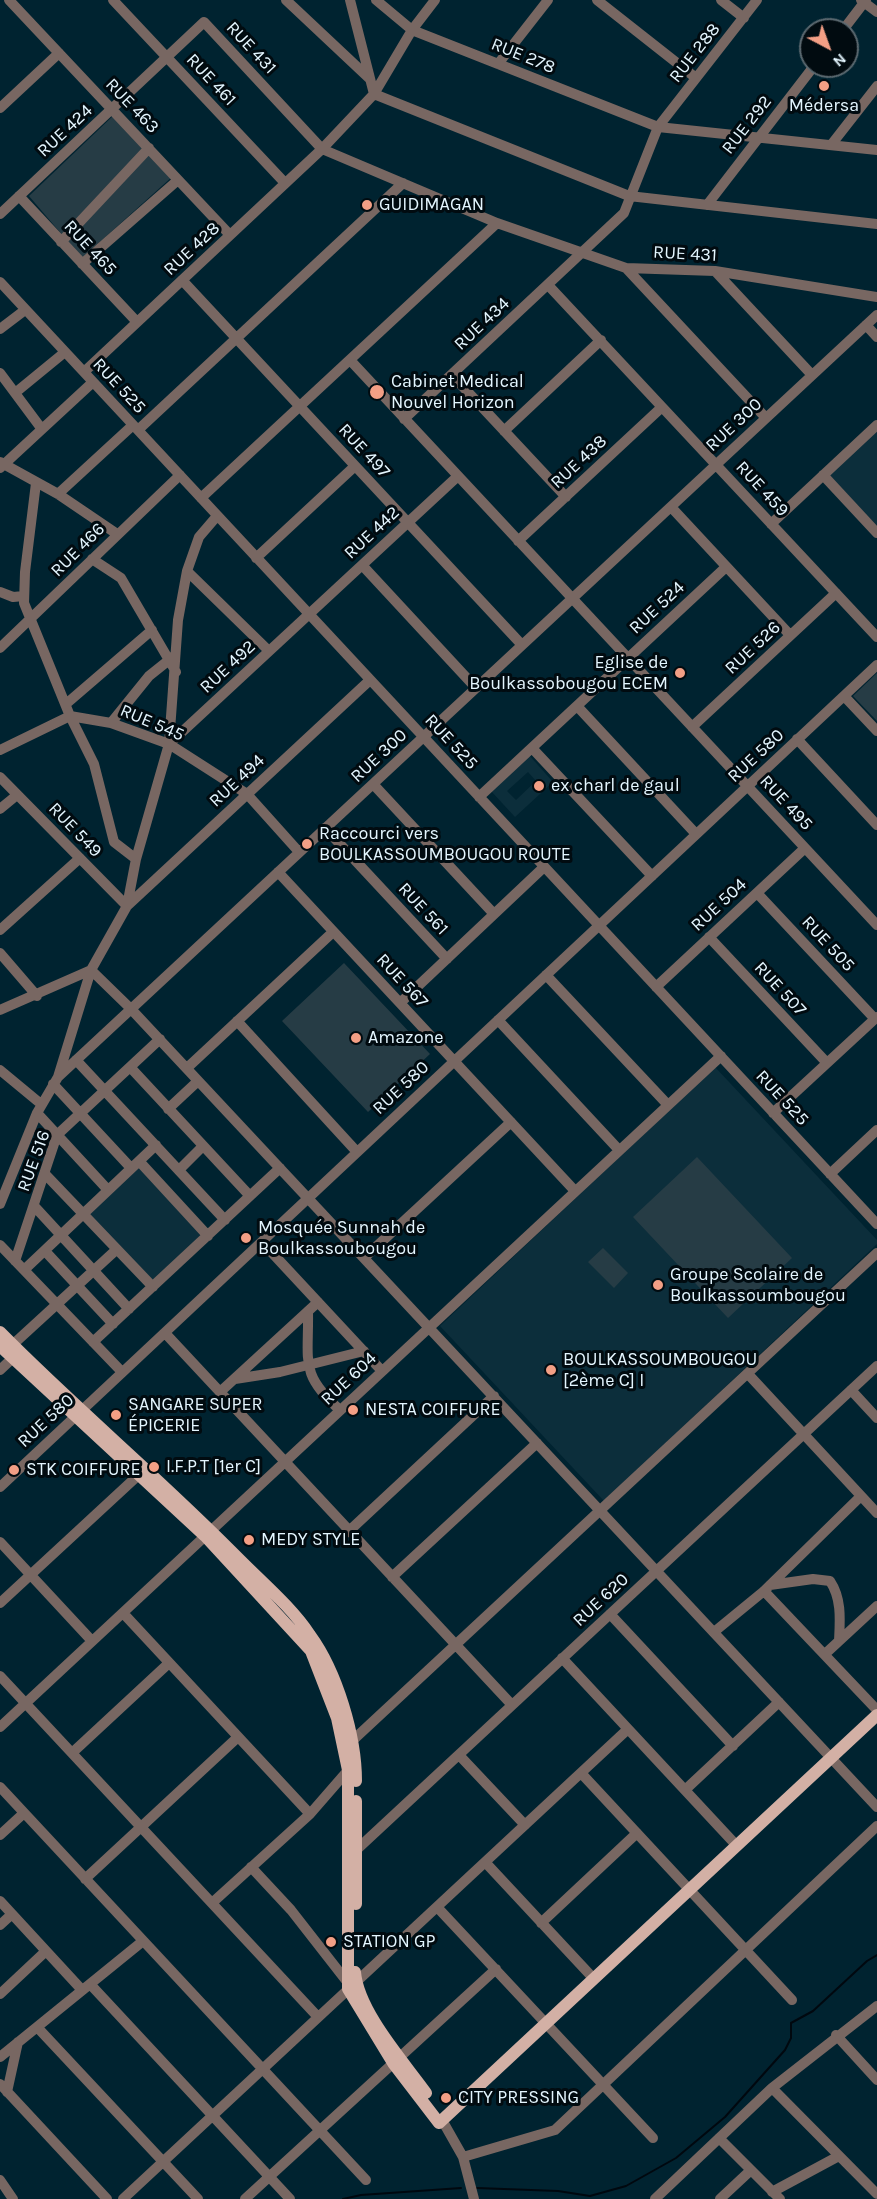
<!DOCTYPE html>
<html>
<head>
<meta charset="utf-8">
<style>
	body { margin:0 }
	#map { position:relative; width:877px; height:2199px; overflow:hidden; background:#002330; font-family:Karla,sans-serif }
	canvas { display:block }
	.north { position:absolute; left:799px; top:18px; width:60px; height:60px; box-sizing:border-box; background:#010b10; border:2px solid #5c6970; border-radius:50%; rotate:139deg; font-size:16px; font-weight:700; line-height:24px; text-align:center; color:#e4f6ff }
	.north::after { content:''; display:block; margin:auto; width:21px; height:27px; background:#f39f85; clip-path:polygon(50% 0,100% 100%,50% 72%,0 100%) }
</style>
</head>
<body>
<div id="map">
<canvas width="877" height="2199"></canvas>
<div class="north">N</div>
</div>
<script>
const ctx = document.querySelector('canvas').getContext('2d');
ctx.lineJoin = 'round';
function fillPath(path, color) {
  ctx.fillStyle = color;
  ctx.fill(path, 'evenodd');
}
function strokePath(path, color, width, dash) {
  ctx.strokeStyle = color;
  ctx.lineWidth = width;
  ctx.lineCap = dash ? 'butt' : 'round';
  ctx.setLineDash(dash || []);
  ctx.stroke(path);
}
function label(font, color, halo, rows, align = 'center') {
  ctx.font = font + ' Karla,sans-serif';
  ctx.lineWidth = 6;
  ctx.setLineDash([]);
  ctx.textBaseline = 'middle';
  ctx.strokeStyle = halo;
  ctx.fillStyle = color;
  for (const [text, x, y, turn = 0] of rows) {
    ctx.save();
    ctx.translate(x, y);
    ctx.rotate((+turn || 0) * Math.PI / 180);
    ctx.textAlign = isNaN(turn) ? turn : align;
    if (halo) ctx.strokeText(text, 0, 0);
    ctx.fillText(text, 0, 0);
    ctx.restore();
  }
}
const built = new Path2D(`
	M877 428V526L828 474Z
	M529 755 553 782 515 817 491 791ZM528 772 536 781 516 800 507 791Z
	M715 1067 877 1240V1244L604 1501 440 1326Z
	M135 1159 205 1233 151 1285 81 1210Z`);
const green = new Path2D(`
	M114 115 173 176 82 258 29 196Z
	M877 673V721L853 696Z
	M344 963 430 1054 368 1112 282 1021Z
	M697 1157 792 1258 728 1318 633 1217Z
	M603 1248 628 1273 614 1288 588 1262Z`);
const stream = new Path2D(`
	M477 2188 558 2191 590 2196 626 2186 676 2158 725 2117 785 2050 791 2038V2023L813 2011 867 1961 877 1955
	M343 2199 361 2195 461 2188`);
const minor = new Path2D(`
	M9 0 230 235
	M113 0 285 183
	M286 0 370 79
	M350 0 374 94 629 196 877 224
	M376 0 412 30 658 127 877 150
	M597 0 696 78
	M721 0 744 18
	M861 0 877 12
	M843 30 866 0
	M498 64 548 0
	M0 108 59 53
	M831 145 877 86
	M19 196 137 322
	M707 205 814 66
	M0 214 204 22 322 149 497 223 626 268 715 271 877 297
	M61 242 149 148
	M82 264 178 180
	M626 268 766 418
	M715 271 812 375
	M182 280 522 645
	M0 282 877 1224
	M548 285 877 637
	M866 325 877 337
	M0 329 25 310
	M350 360 877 925
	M84 372 322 149 374 94 412 30 435 0
	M0 373 41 428
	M452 375 566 497
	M15 393 65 352
	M404 419 624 213 658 127 757 0
	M138 430 403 183
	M504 431 601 340
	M0 462 58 494 117 534
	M0 468 93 382
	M823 475 877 533
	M36 483 25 572 24 603 70 716 94 764 114 842 136 859
	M58 494 133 425
	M201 498 497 223
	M671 507 790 635
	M771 524 877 425
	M518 541 662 407
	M256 558 355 466
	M92 559 121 578 176 672
	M362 565 476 688
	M187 571 269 651
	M0 592 13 597 24 596
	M0 648 180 475
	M844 696 877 731
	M66 704 152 630
	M577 706 696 834
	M111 723 149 676 174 656
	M692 727 836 593
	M797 739 877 825
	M169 744 458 476
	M532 748 652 876
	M0 750 70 716 111 723 169 744 247 794 299 852
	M0 777 127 906 370 680
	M373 784 494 914
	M479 797 726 567
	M0 809 17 795
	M325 828 447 959
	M278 872 575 1191
	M757 893 875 1019
	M0 930 80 858
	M709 937 827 1063
	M0 953 37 996
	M546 975 668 1105
	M656 987 805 848
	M400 1003 544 867
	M0 1010 91 970 131 1009 877 1807
	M498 1020 619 1150
	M237 1021 357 1152
	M76 1060 225 1220
	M130 1067 250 1196
	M187 1068 333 932
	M0 1070 41 1104
	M58 1077 91 970 127 906 136 859 169 744 178 620 187 571 199 537 217 516
	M53 1084 131 1168
	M168 1109 198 1081
	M37 1113 108 1190
	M773 1113 877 1017
	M139 1161 208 1236
	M179 1170 203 1146
	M45 1174 153 1287
	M830 1174 877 1130
	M0 1204 37 1113 58 1077 877 315
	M35 1207 129 1309
	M262 1242 382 1371
	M0 1245 122 1372
	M45 1251 113 1324
	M364 1258 511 1122
	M15 1261 57 1135 160 1039
	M24 1270 156 1145
	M308 1311C309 1361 299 1374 340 1410
	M165 1333 512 1705
	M93 1342 280 1168
	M8 1349 116 1250
	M0 1370 18 1353
	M748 1374 877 1513
	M235 1379 280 1372 364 1351
	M851 1390 877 1418
	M220 1392 318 1302
	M0 1487 877 665
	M349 1531 494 1396
	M0 1542 92 1641
	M392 1577 537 1443
	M770 1585 813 1579 830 1581C842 1599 840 1620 839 1641
	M764 1591 877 1710
	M0 1603 145 1469
	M123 1613 310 1814
	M610 1614 733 1746
	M714 1632 764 1591 861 1496
	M825 1654 877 1606
	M562 1658 737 1846
	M0 1676 318 2017
	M0 1727 721 1056
	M352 1741 877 1253
	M72 1753 169 1663
	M459 1755 525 1825
	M581 1773 792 2000
	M0 1787 366 2180
	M685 1790 779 1702
	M0 1835 24 1813
	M352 1854 877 1366
	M485 1862 594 1979
	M251 1867 291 1910 348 1983
	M85 1879 238 1737
	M0 1901 82 1990
	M212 1903 310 1814 350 1768
	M437 1907 653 2138
	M541 1923 637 1833
	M0 1925 12 1914
	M90 1984 290 2199
	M0 1994 46 1951
	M37 2027 198 2199
	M836 2035 877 2080
	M0 2057 143 1941
	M0 2084 107 2199
	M772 2088 877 2194
	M7 2092 18 2042
	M442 2120 463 2157 474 2199
	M719 2138 780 2199
	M463 2157 555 2130 877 1826
	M0 2180 13 2199
	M772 2192 837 2157
	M123 2199 628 1729
	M245 2199 496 1969
	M655 2199 772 2088 877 2006
	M720 2199 751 2170`);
const major = new Path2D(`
	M0 1332C78 1411 164 1482 242 1562 265 1585 292 1608 310 1635 337 1672 356 1736 356 1781
	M0 1346 205 1536 311 1651 337 1718 348 1770V1989L393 2063 439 2123 877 1715
	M356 1904V1801
	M355 1972C358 2011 403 2061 426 2093`);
const markers = [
	[824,86,6,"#f39f85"],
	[367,205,6,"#f39f85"],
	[377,392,8,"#f39f85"],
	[680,673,6,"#f39f85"],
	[539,786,6,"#f39f85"],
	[307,844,6,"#f39f85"],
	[356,1038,6,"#f39f85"],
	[246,1238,6,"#f39f85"],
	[658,1285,6,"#f39f85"],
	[551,1370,6,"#f39f85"],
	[353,1410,6,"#f39f85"],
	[116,1415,6,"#f39f85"],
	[154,1467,6,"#f39f85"],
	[14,1470,6,"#f39f85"],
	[249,1540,6,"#f39f85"],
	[331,1942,6,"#f39f85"],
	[446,2098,6,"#f39f85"]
];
const streetNames = [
	["RUE 431",251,48,47],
	["RUE 288",695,53,-52],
	["RUE 278",523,56,22],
	["RUE 461",211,80,47],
	["RUE 463",132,106,46],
	["RUE 292",747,125,-52],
	["RUE 424",65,131,-43],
	["RUE 465",90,248,47],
	["RUE 428",192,249,-43],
	["RUE 431",685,254,3],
	["RUE 434",482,324,-43],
	["RUE 525",119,386,47],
	["RUE 300",734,425,-43],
	["RUE 497",364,451,47],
	["RUE 438",579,462,-43],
	["RUE 459",762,489,47],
	["RUE 442",372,533,-43],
	["RUE 466",78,550,-45],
	["RUE 524",657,608,-43],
	["RUE 526",753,648,-43],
	["RUE 492",228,667,-43],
	["RUE 545",152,723,23],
	["RUE 525",451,742,47],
	["RUE 300",379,756,-43],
	["RUE 580",756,756,-43],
	["RUE 494",237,781,-43],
	["RUE 495",786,803,47],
	["RUE 549",75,830,46],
	["RUE 504",719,905,-43],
	["RUE 561",423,909,47],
	["RUE 505",828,944,47],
	["RUE 567",402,981,47],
	["RUE 507",780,989,47],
	["RUE 580",401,1088,-43],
	["RUE 525",782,1098,47],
	["RUE 516",34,1161,-70],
	["RUE 604",349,1379,-43],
	["RUE 580",46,1421,-43],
	["RUE 620",601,1600,-43]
];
const poiNames = [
	["Médersa",824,106,"center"],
	["GUIDIMAGAN",379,205],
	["Cabinet Medical",391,382],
	["Nouvel Horizon",391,403],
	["Eglise de",668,663,"right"],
	["Boulkassobougou ECEM",668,684,"right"],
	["ex charl de gaul",551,786],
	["Raccourci vers",319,834],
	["BOULKASSOUMBOUGOU ROUTE",319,855],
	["Amazone",368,1038],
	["Mosquée Sunnah de",258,1228],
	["Boulkassoubougou",258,1249],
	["Groupe Scolaire de",670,1275],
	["Boulkassoumbougou",670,1296],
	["BOULKASSOUMBOUGOU",563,1360],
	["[2ème C] I",563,1381],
	["SANGARE SUPER",128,1405],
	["ÉPICERIE",128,1426],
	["NESTA COIFFURE",365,1410],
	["I.F.P.T [1er C]",166,1467],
	["STK COIFFURE",26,1470],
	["MEDY STYLE",261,1540],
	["STATION GP",343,1942],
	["CITY PRESSING",458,2098]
];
fillPath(built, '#0c2e3b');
fillPath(green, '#263c45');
strokePath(stream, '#00080f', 2);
strokePath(minor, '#786762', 10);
strokePath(major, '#d3b0a5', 12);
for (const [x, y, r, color] of markers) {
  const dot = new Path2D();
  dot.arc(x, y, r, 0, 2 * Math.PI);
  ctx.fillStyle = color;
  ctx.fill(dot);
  strokePath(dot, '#010b10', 2);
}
label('18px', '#e4f6ff', '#010b10', streetNames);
label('18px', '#e4f6ff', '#010b10', poiNames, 'left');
</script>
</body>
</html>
